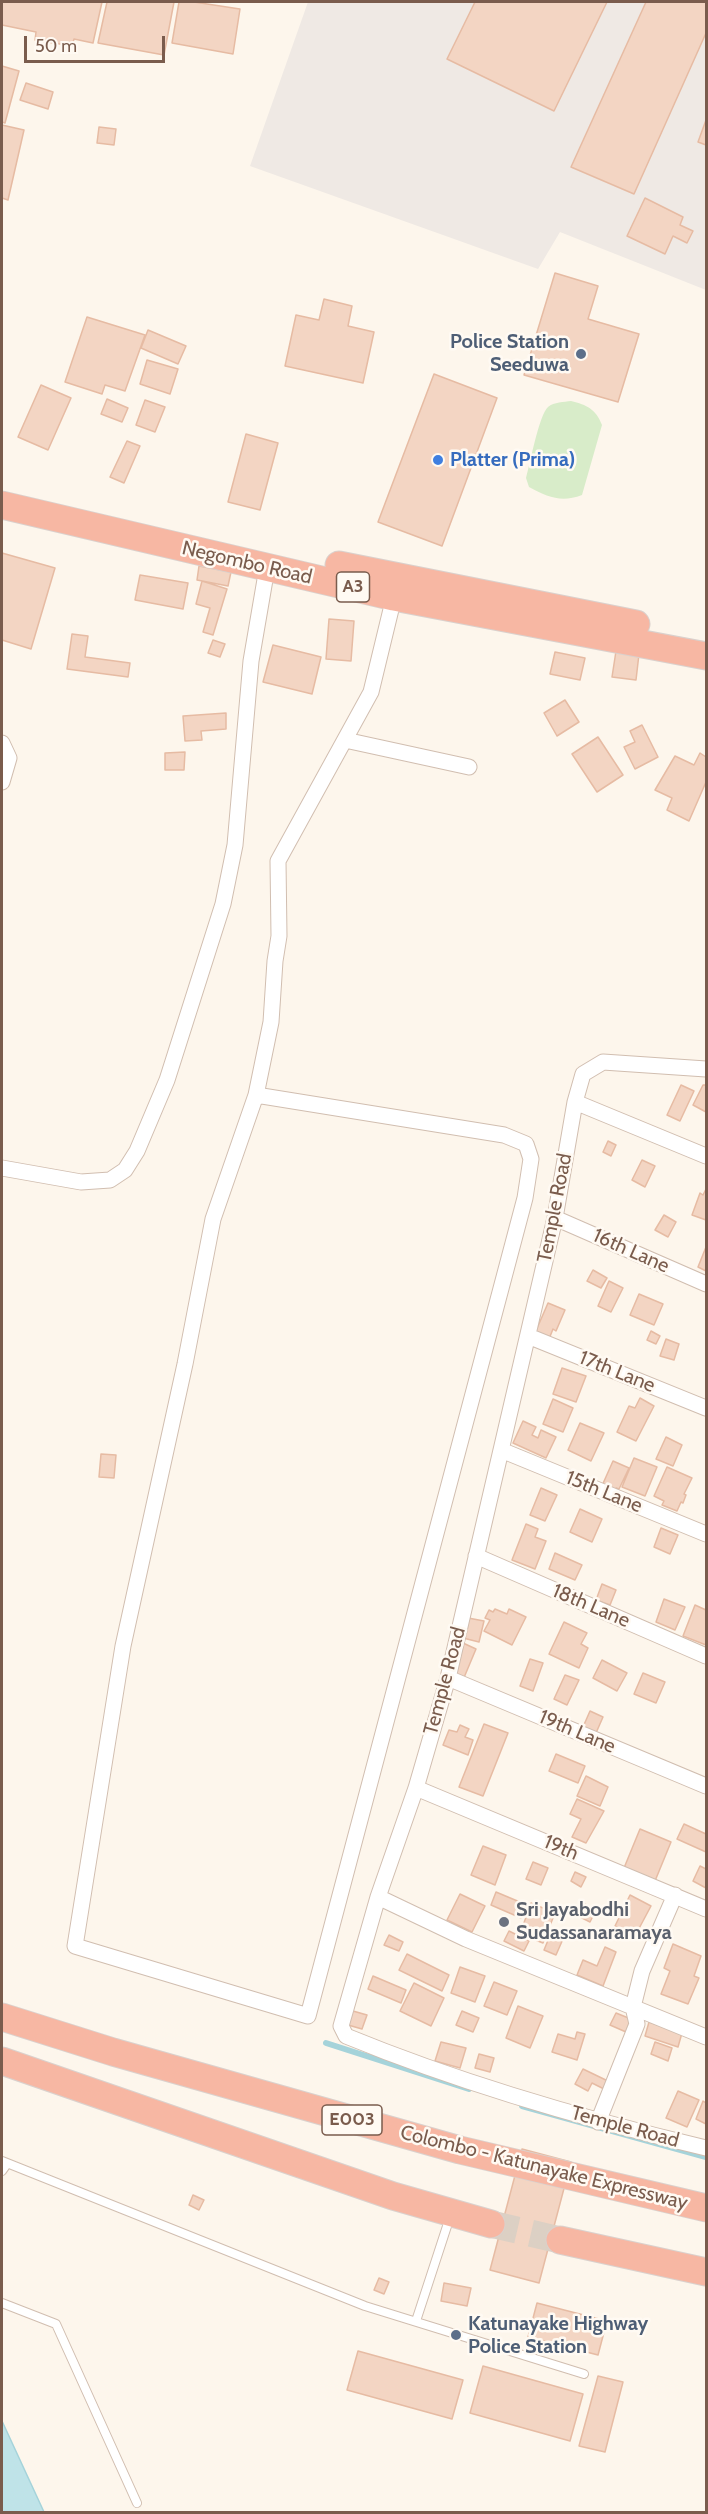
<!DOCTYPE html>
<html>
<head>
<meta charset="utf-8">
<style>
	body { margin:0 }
	#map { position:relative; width:708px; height:2514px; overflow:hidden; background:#fdf6ec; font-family:Cabin,sans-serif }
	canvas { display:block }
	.frame { position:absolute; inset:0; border:3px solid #7a5c4d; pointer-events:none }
	.scale { position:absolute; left:24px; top:36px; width:141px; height:27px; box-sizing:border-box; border:3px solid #7a5c4d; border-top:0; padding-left:8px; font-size:18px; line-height:21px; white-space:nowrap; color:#7a5c4d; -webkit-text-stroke:4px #fffaf3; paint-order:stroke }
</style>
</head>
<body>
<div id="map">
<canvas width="708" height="2514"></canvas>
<div class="frame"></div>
<div class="scale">50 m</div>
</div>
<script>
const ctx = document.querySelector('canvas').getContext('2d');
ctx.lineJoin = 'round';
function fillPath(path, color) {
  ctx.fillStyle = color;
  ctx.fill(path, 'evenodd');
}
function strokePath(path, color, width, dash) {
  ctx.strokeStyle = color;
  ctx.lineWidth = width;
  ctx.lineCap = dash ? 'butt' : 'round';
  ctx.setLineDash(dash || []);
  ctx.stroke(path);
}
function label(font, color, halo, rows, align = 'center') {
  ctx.font = font + ' Cabin,sans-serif';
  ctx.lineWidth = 5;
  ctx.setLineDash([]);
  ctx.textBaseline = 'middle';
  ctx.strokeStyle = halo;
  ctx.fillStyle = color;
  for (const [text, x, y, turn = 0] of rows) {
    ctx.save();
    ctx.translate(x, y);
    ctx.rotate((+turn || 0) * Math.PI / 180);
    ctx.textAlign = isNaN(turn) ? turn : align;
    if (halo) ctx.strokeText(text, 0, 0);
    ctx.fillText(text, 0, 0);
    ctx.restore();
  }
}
const industrial = new Path2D(`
	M308 2H706V290L560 232 538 269 250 166Z`);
const green = new Path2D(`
	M571 401C587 405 596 409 602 425L582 495C561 503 548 497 529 487L526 478C530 464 539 415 548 407 554 402 564 402 571 401Z`);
const water = new Path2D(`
	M2 2421 44 2512H2Z`);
const stream = new Path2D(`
	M326 2043 469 2089
	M522 2106 706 2157`);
const building = new Path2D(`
	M2 2H102L93 43 74 39 72 46 35 40 36 32 2 25Z
	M107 2H174L164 55 98 43Z
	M179 2H194L240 9 233 54 172 43Z
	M475 2H607L554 111 447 59Z
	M646 2H706V33L634 194 571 167Z
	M2 66 19 71 5 123 2 122Z
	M26 83 53 92 48 109 20 100Z
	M706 120V145L698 142Z
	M2 125 24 130 8 200 2 198Z
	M99 127 116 129 114 145 97 143Z
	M645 198 683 217 680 225 693 231 687 243 673 236 665 254 627 236Z
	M555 273 598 286 588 319 639 334 618 402 524 375Z
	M324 299 352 306 348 326 374 332 363 383 285 366 296 315 319 320Z
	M87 317 145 335 125 391 105 385 102 394 65 382Z
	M148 330 186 346 178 364 141 348Z
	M147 360 178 369 170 394 140 384Z
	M434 374 497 398 442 546 378 522Z
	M41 385 71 398 48 450 18 437Z
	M107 399 128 408 122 422 101 414Z
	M145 400 165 407 155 432 136 425Z
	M246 434 278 443 260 510 228 502Z
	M127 441 140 446 124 483 110 477Z
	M2 553 55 568 31 649 2 640Z
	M199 566 231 572 228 586 197 580Z
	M140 575 188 583 183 609 135 600Z
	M202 581 227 589 213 635 203 632 210 608 196 604Z
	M329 619 354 621 351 661 326 659Z
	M72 634 88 636 85 657 130 663 128 677 67 669Z
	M213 640 225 644 220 657 208 653Z
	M273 645 321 657 312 694 263 682Z
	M616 651 639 654 636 680 612 677Z
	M555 652 585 658 580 680 550 674Z
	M565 700 579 722 557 736 544 713Z
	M226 713V729L201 731 202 740 185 741 183 716Z
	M642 725 658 757 635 769 624 747 635 742 630 731Z
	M598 737 623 775 597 792 572 754Z
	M185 752 184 770H165V753Z
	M700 753 706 757V782L689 821 667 810 672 798 655 790 675 756 694 765Z
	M681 1085 694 1091 680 1121 667 1115Z
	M703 1085H706V1112L693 1105Z
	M608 1141 616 1145 611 1156 603 1152Z
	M642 1160 655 1166 645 1187 632 1180Z
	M706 1189V1220L692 1215 700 1193 703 1195Z
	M664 1215 676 1222 668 1237 655 1230Z
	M706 1247V1271L698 1267Z
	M593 1270 607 1278 601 1288 587 1281Z
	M609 1281 623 1288 611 1312 598 1306Z
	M639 1294 663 1304 654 1325 630 1315Z
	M548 1303 565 1310 556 1331 553 1329 549 1339 535 1333Z
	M651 1331 660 1336 656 1344 647 1340Z
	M666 1339 679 1344 674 1360 660 1356Z
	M562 1368 586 1376 576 1402 553 1394Z
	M640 1398 654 1406 636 1441 617 1432 629 1406 635 1408Z
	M553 1399 573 1408 563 1432 543 1424Z
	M523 1421 536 1427 532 1435 538 1438 541 1430 556 1437 546 1458 513 1443Z
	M580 1423 604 1433 591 1461 568 1450Z
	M666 1437 682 1445 673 1466 656 1459Z
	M101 1454 116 1455 114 1478 99 1477Z
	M634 1458 657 1467 645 1496 622 1487Z
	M613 1461 629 1468 619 1489 616 1488 613 1494 601 1488Z
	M667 1467 692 1478 684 1494 686 1495 683 1503 681 1502 677 1511 662 1505 664 1501 654 1496Z
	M541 1488 557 1495 545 1521 530 1515Z
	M580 1509 602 1519 592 1542 570 1532Z
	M526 1524 538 1529 535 1537 546 1541 535 1569 512 1560Z
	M661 1528 678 1535 670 1554 654 1547Z
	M555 1553 582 1565 575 1580 549 1569Z
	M602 1584 616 1590 610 1605 596 1600Z
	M664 1599 685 1607 675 1630 656 1622Z
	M695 1605 706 1610V1645L683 1636Z
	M495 1609 507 1614 509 1609 526 1617 512 1645 484 1631 490 1620 485 1618 489 1610 493 1612Z
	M463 1617 484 1621 479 1642 459 1637Z
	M564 1622 587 1633 581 1644 588 1648 579 1668 549 1654Z
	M463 1643 476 1649 463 1680 452 1675Z
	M530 1659 543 1663 533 1691 520 1686Z
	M602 1660 627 1673 617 1691 593 1678Z
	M643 1673 665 1682 656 1703 634 1694Z
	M565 1675 579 1680 567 1705 554 1699Z
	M590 1711 603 1717 596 1733 583 1727Z
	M484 1724 508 1733 483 1796 459 1787Z
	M460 1725 469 1729 465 1737 473 1740 468 1755 443 1745 449 1730 457 1732Z
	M556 1754 585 1766 578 1783 549 1771Z
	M586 1776 608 1787 600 1806 577 1796Z
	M577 1799 604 1811 586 1843 572 1837 581 1819 570 1814Z
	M684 1824 706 1834V1852L677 1839Z
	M640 1829 671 1842 655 1881 624 1868Z
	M483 1846 506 1855 495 1885 471 1875Z
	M533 1862 548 1868 541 1885 526 1879Z
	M700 1866 706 1869V1888L693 1881Z
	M575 1872 586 1877 581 1887 571 1881Z
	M496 1892 527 1905 521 1918 491 1905Z
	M460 1894 485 1906 472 1932 447 1920Z
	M630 1895 651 1906 635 1936 615 1926Z
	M531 1903 555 1913 543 1943 520 1934Z
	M585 1904 596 1910 590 1922 578 1916Z
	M509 1931 529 1941 524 1951 504 1941Z
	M551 1933 563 1939 556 1955 544 1950Z
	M389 1935 403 1942 399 1951 384 1945Z
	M673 1944 701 1956 694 1976 699 1978 688 2004 661 1994 670 1971 664 1968Z
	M605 1947 616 1952 603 1986 577 1975 583 1960 597 1966Z
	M407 1954 449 1975 442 1991 399 1970Z
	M460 1967 485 1976 475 2002 451 1993Z
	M373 1976 406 1990 401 2003 368 1989Z
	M494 1982 517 1991 507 2015 484 2006Z
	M414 1983 444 1998 431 2026 400 2011Z
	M518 2006 543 2016 530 2048 506 2038Z
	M353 2011 367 2015 362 2029 348 2025Z
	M462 2011 479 2018 473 2032 456 2025Z
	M616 2013 631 2019 626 2032 610 2025Z
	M649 2022 682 2033 678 2047 645 2036Z
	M577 2032 585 2034 577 2060 552 2052 558 2034 575 2039Z
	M441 2042 466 2048 460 2068 435 2061Z
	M655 2042 672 2048 668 2061 651 2054Z
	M479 2054 494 2058 490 2072 475 2068Z
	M583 2069 610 2082 606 2090 592 2083 588 2091 575 2084Z
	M678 2091 699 2100 687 2127 666 2118Z
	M703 2101 706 2103V2124L696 2119Z
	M522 2149 571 2162 539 2283 490 2270Z
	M193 2195 204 2200 199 2210 189 2205Z
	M379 2278 389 2282 384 2294 374 2290Z
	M444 2283 471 2288 467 2306 441 2301Z
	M537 2303 607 2321 598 2355 528 2337Z
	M358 2351 463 2380 452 2419 347 2390Z
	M483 2366 583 2394 570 2441 470 2413Z
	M598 2376 623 2382 605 2452 579 2446Z`);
const highwayTunnel = new Path2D(`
	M491 2224 560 2240`);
const lane = new Path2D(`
	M2 2161 365 2306 584 2374
	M2 2171 7 2164
	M2 2303 56 2324 137 2503
	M416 2321 450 2217`);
const street = new Path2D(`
	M345 740 469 767
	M2 743 9 758 2 782
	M706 1069 603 1062 583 1074 575 1102 555 1218 448 1678 416 1788 378 1897 341 2026 346 2036C463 2084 584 2119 706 2148
	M256 1095 504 1135 526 1144 531 1159 525 1198 308 2016 75 1946 123 1646 185 1364 213 1219 256 1095 271 1022 275 961 279 936 278 861 371 692 394 597
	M575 1102 706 1156
	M2 1168 81 1182 110 1180 125 1170 137 1151 167 1080 223 904 235 845 251 661 267 568
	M555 1218 706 1284
	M528 1336 706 1408
	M501 1450 706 1534
	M476 1556 706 1656
	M448 1678 706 1786
	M416 1788 706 1909
	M378 1897 466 1939 706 2037
	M598 2122 637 2024 633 2007 642 1971 675 1895`);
const highway = new Path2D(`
	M2 505 394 597 706 656
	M339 565 636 624
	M2 2017 113 2052 460 2150 706 2208
	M2 2061 393 2196 491 2224
	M560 2240 706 2272`);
const markers = [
	[581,354,6,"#5c6f8a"],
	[438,460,6,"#3f7fe0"],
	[504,1922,6,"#6b7280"],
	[456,2335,6,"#5c6f8a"]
];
const shields = [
	[353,587,33],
	[352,2120,60]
];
const shieldNames = [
	["A3",353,587],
	["E003",352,2120]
];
const serviceNames = [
	["Police Station",569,342],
	["Seeduwa",569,365],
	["Katunayake Highway",468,2324,"left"],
	["Police Station",468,2347,"left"]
];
const shopNames = [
	["Platter (Prima)",450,460]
];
const streetNames = [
	["Negombo Road",247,563,13],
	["Temple Road",555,1208,-79],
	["16th Lane",631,1251,24],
	["17th Lane",617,1372,22],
	["15th Lane",604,1492,22],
	["18th Lane",591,1606,23],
	["Temple Road",445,1681,-75],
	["19th Lane",577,1732,23],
	["19th",561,1848,23],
	["Temple Road",625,2127,15],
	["Colombo - Katunayake Expressway",544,2168,14]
];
const worshipNames = [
	["Sri Jayabodhi",516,1910],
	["Sudassanaramaya",516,1933]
];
fillPath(industrial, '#efe9e4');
fillPath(green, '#d8ecc9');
fillPath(water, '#bfe3e8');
strokePath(water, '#a5d3da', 1.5);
strokePath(stream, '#a5d3da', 6);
fillPath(building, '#f3d5c3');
strokePath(building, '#e6bba3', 1.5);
strokePath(highwayTunnel, '#dcd0c4', 27, [27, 14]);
strokePath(lane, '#d1beb0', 10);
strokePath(street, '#d1beb0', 17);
strokePath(highway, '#dad1cd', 29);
strokePath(lane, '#fff', 8);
strokePath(street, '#fff', 15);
strokePath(highway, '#f7b7a3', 27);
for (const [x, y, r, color] of markers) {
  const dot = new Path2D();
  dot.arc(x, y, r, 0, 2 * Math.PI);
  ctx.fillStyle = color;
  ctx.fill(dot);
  strokePath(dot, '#fffaf3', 2);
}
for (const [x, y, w] of shields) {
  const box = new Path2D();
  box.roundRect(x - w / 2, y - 15, w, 30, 4.5);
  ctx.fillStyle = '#fffaf3';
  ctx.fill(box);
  strokePath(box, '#7a5c4d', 1.5);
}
label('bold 18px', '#7a5c4d', null, shieldNames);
label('bold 20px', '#4e5e75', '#fffaf3', serviceNames, 'right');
label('bold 20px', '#366cbe', '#fffaf3', shopNames, 'left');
label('20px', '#7a5c4d', '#fffaf3', streetNames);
label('bold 20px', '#5b616d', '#fffaf3', worshipNames, 'left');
</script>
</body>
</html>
